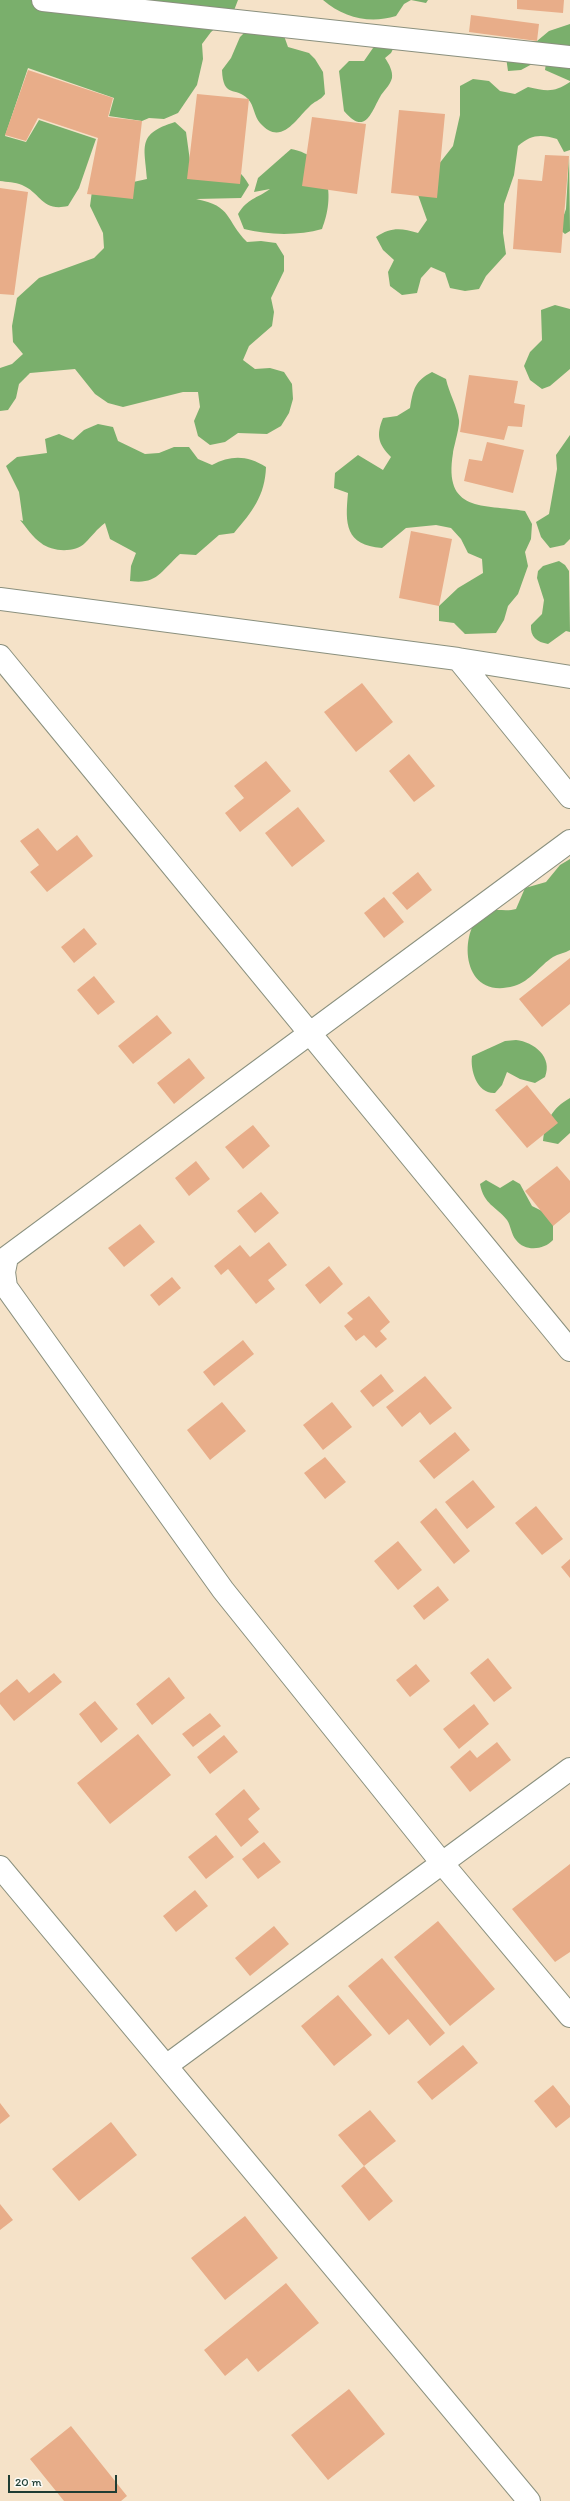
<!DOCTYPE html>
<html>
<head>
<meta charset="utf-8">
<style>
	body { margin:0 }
	#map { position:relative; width:570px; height:2501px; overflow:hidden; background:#f5e2c8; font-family:Itim,sans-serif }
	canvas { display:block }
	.scale { position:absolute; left:8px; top:2475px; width:109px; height:18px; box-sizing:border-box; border:2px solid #1f3d34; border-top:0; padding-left:5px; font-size:12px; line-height:14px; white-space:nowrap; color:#1f3d34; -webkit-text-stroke:3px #fdfcf7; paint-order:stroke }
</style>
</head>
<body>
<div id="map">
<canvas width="570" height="2501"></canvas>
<div class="scale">20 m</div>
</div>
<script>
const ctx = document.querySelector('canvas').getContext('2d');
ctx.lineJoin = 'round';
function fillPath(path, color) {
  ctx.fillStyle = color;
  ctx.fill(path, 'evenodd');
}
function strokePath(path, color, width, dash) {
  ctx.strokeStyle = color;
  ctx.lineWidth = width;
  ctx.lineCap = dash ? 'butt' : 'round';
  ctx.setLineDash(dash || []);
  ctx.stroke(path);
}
const forest = new Path2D(`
	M0 0H238L233 13 211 32 202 44 203 59 197 85 178 113 164 119 149 118 142 121 109 116 114 98 28 68 5 136 26 142 39 120 96 139 79 188 68 206C42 212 41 193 22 185 15 182 7 182 0 181Z
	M323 0H428L426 3 411 0 404 4 396 16C370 24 344 18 323 0Z
	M570 24V81L545 70 547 56 521 70 508 71 506 57 514 43 537 41 549 31Z
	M245 32 283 33 288 47 309 53 315 59 323 72 325 94C320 101 314 101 309 107 296 119 281 147 260 123 254 116 254 105 248 99 236 86 223 99 222 70L231 58 240 37Z
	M380 44 394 47 391 53 385 58C389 64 393 71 392 78 390 86 383 91 380 97 371 113 365 136 344 111L339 71 349 61H364L373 48Z
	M473 79 489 81 500 91 515 94 528 87C546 91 554 93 570 82V150L564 152 557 139C540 134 531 135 518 146L514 175 504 204 503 233 506 254 486 276 479 289 465 291 450 288 445 273 431 267 421 278 417 293 402 295 390 286 388 272 394 260 383 250 376 237C391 227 401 228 418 233L427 220 417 192 453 146 460 115V86Z
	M175 122 186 132 190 161C216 164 236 160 249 185L241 198 196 199C233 206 225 220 247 242L261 241 276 243 284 256V271L271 298 274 312 272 326 249 346 243 360 255 369 270 368 284 372 292 384 293 399 289 413 281 426 267 434 238 433 225 442 210 445 198 436 194 421 200 407 198 392H183L123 407 108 403 95 394 75 369 30 373 19 384 16 398 8 410 0 411V368L12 364 23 354 13 342 12 326 17 298 39 278 94 258 104 248 103 233 90 206 92 191 147 179C145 147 136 134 175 122Z
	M291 149C331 156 335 197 322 229 298 236 267 235 244 229L238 214C248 198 256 199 270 189L254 192 258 178Z
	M569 156 570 231 565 234 559 229 566 209Z
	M555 305 570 309V369L550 386 542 389 530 380 524 366 530 352 542 340 541 310Z
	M432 372 446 379C449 393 457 406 459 420 460 426 454 446 453 453 443 513 483 504 525 511L532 524 531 539 525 552 528 566 518 594 508 606 504 620 496 633 465 634 454 623 439 621V606L458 588 483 573 482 559 468 553 461 539 451 528 436 525 406 528 382 548C345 545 345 524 348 493L334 488 335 473 358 455 383 470 391 457C378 444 376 435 383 418L397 416 410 408C413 389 415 381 432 372Z
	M98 424 113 427 118 441 145 454 159 453 174 447H189L198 459 212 465C231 455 247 455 266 467 265 496 252 512 234 533L219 535 196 555 180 554C161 571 157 585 130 581L131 566 136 553 110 539 105 523C97 529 92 536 85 543 75 553 52 552 41 543 33 538 26 527 20 520L23 521 19 492 6 466 17 457 47 453 45 439 59 434 73 440 84 430Z
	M570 435V539L564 545 550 548 541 537 536 522 549 514 557 469 556 455Z
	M559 561 565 565 569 571 570 632 566 631 548 644C537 642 530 637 531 625L542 614 544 600 537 578 538 571 543 566Z
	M570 859V950C565 953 558 954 553 957 539 966 531 981 514 986 457 1002 459 923 486 912 494 908 507 912 516 909L525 888 546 882 560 865Z
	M516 1040C534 1042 553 1057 545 1077L535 1083 520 1079 507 1072 502 1085 495 1093C477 1094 470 1070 472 1056L505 1041Z
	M570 1098V1133L558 1144 543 1141C545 1122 552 1108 570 1098Z
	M486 1180 500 1188 513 1180 520 1184 532 1206 544 1212 553 1223V1240C544 1250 525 1252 516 1240 511 1234 511 1226 507 1220 496 1206 484 1205 480 1184Z`);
const building = new Path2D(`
	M517 0H564L563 13 517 9Z
	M471 15 539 24 537 41 469 32Z
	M28 70 113 98 108 117 142 121 133 199 87 194 98 138 38 118 26 141 5 135Z
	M197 94 249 99 240 184 187 179Z
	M399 110 445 114 437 198 391 193Z
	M312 117 366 124 357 194 302 186Z
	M545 155 569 156 561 253 513 249 518 179 542 181Z
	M0 188 28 192 14 295 0 294Z
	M469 375 518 381 514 403 525 405 522 427 508 426 504 440 460 432Z
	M487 442 524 450 513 493 464 481 469 459 482 461Z
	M411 531 452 539 439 606 399 598Z
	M362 683 393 722 356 752 324 712Z
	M409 754 435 786 414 802 389 771Z
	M266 761 291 791 240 832 225 813 244 798 234 786Z
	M298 807 325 841 292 867 265 833Z
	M38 828 57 851 77 835 93 856 47 892 30 872 39 865 20 841Z
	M418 872 432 890 407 910 392 893Z
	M384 897 404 922 384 938 364 913Z
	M84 928 97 944 74 963 61 947Z
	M570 958V1004L542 1027 519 999Z
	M94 976 115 1002 98 1015 77 990Z
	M157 1015 172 1033 133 1064 118 1046Z
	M189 1058 205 1078 174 1104 157 1083Z
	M527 1085 558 1123 527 1148 495 1110Z
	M253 1125 270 1146 243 1169 225 1147Z
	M196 1161 210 1179 189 1196 175 1178Z
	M557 1166 570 1181V1212L553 1226 525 1191Z
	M261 1192 279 1213 255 1233 237 1211Z
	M140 1224 155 1242 124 1267 108 1248Z
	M269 1242 287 1265 268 1280 275 1289 256 1304 228 1269 221 1275 214 1266 240 1245 250 1257Z
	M329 1266 343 1284 320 1304 305 1285Z
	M172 1277 181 1288 159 1306 150 1295Z
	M369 1296 390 1322 380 1331 387 1339 376 1348 364 1335 356 1341 344 1326 353 1319 347 1313Z
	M243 1340 254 1354 214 1386 203 1372Z
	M381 1374 394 1391 373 1407 360 1391Z
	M425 1376 452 1408 430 1425 420 1412 402 1427 386 1407Z
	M222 1402 246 1431 210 1460 187 1430Z
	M332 1402 352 1427 323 1450 303 1425Z
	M455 1432 470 1450 434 1479 419 1461Z
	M325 1457 346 1482 325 1499 304 1473Z
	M473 1480 495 1507 467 1529 445 1502Z
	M536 1506 563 1539 542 1555 515 1523Z
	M436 1508 470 1551 454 1564 420 1522Z
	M398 1541 422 1570 398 1590 374 1561Z
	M570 1559V1578L561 1567Z
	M438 1586 449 1600 424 1620 413 1606Z
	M488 1658 512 1688 494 1702 470 1673Z
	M416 1664 430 1681 410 1697 396 1680Z
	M54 1673 62 1682 14 1721 0 1704V1693L17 1679 29 1693Z
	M169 1677 185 1698 152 1725 136 1704Z
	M95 1701 118 1729 101 1743 79 1714Z
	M474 1704 489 1724 459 1749 443 1729Z
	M210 1713 221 1726 193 1747 182 1734Z
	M138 1734 171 1775 110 1824 77 1783Z
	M224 1735 238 1752 210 1774 197 1757Z
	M497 1742 511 1760 470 1792 450 1767 470 1750 477 1758Z
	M244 1789 260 1809 248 1819 259 1832 241 1847 215 1814Z
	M216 1835 234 1857 206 1879 188 1857Z
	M264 1842 281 1862 258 1879 242 1859Z
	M570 1864V1952L555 1962 512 1909Z
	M195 1890 208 1906 176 1932 163 1916Z
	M438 1921 495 1989 450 2026 394 1957Z
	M274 1926 289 1944 250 1976 235 1958Z
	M382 1958 445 2033 430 2046 408 2019 389 2035 348 1986Z
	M338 1995 372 2035 334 2066 301 2026Z
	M463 2045 478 2063 432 2100 417 2082Z
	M553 2085 570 2106V2117L556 2128 534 2101Z
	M0 2103 10 2116 0 2124Z
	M370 2110 396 2141 364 2166 338 2135Z
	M111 2122 137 2155 79 2201 52 2169Z
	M364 2166 393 2201 369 2221 341 2186Z
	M0 2204 13 2220 0 2230Z
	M245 2216 278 2258 225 2300 191 2258Z
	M286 2283 319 2323 258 2372 247 2358 225 2376 204 2350Z
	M349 2389 385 2434 328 2480 291 2435Z
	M71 2426 127 2496 121 2501H64L30 2459Z`);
const minor = new Path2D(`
	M43 0 570 57
	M0 599 458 659 570 677
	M0 656 570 1350
	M458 659 570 797
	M570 841 7 1257 4 1272 6 1287 223 1590 442 1863 570 2016
	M0 1867 529 2501
	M166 2066 570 1769`);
fillPath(forest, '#7aaf6c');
fillPath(building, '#e8ad89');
strokePath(minor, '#8a907e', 24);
strokePath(minor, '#fff', 22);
</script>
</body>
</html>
